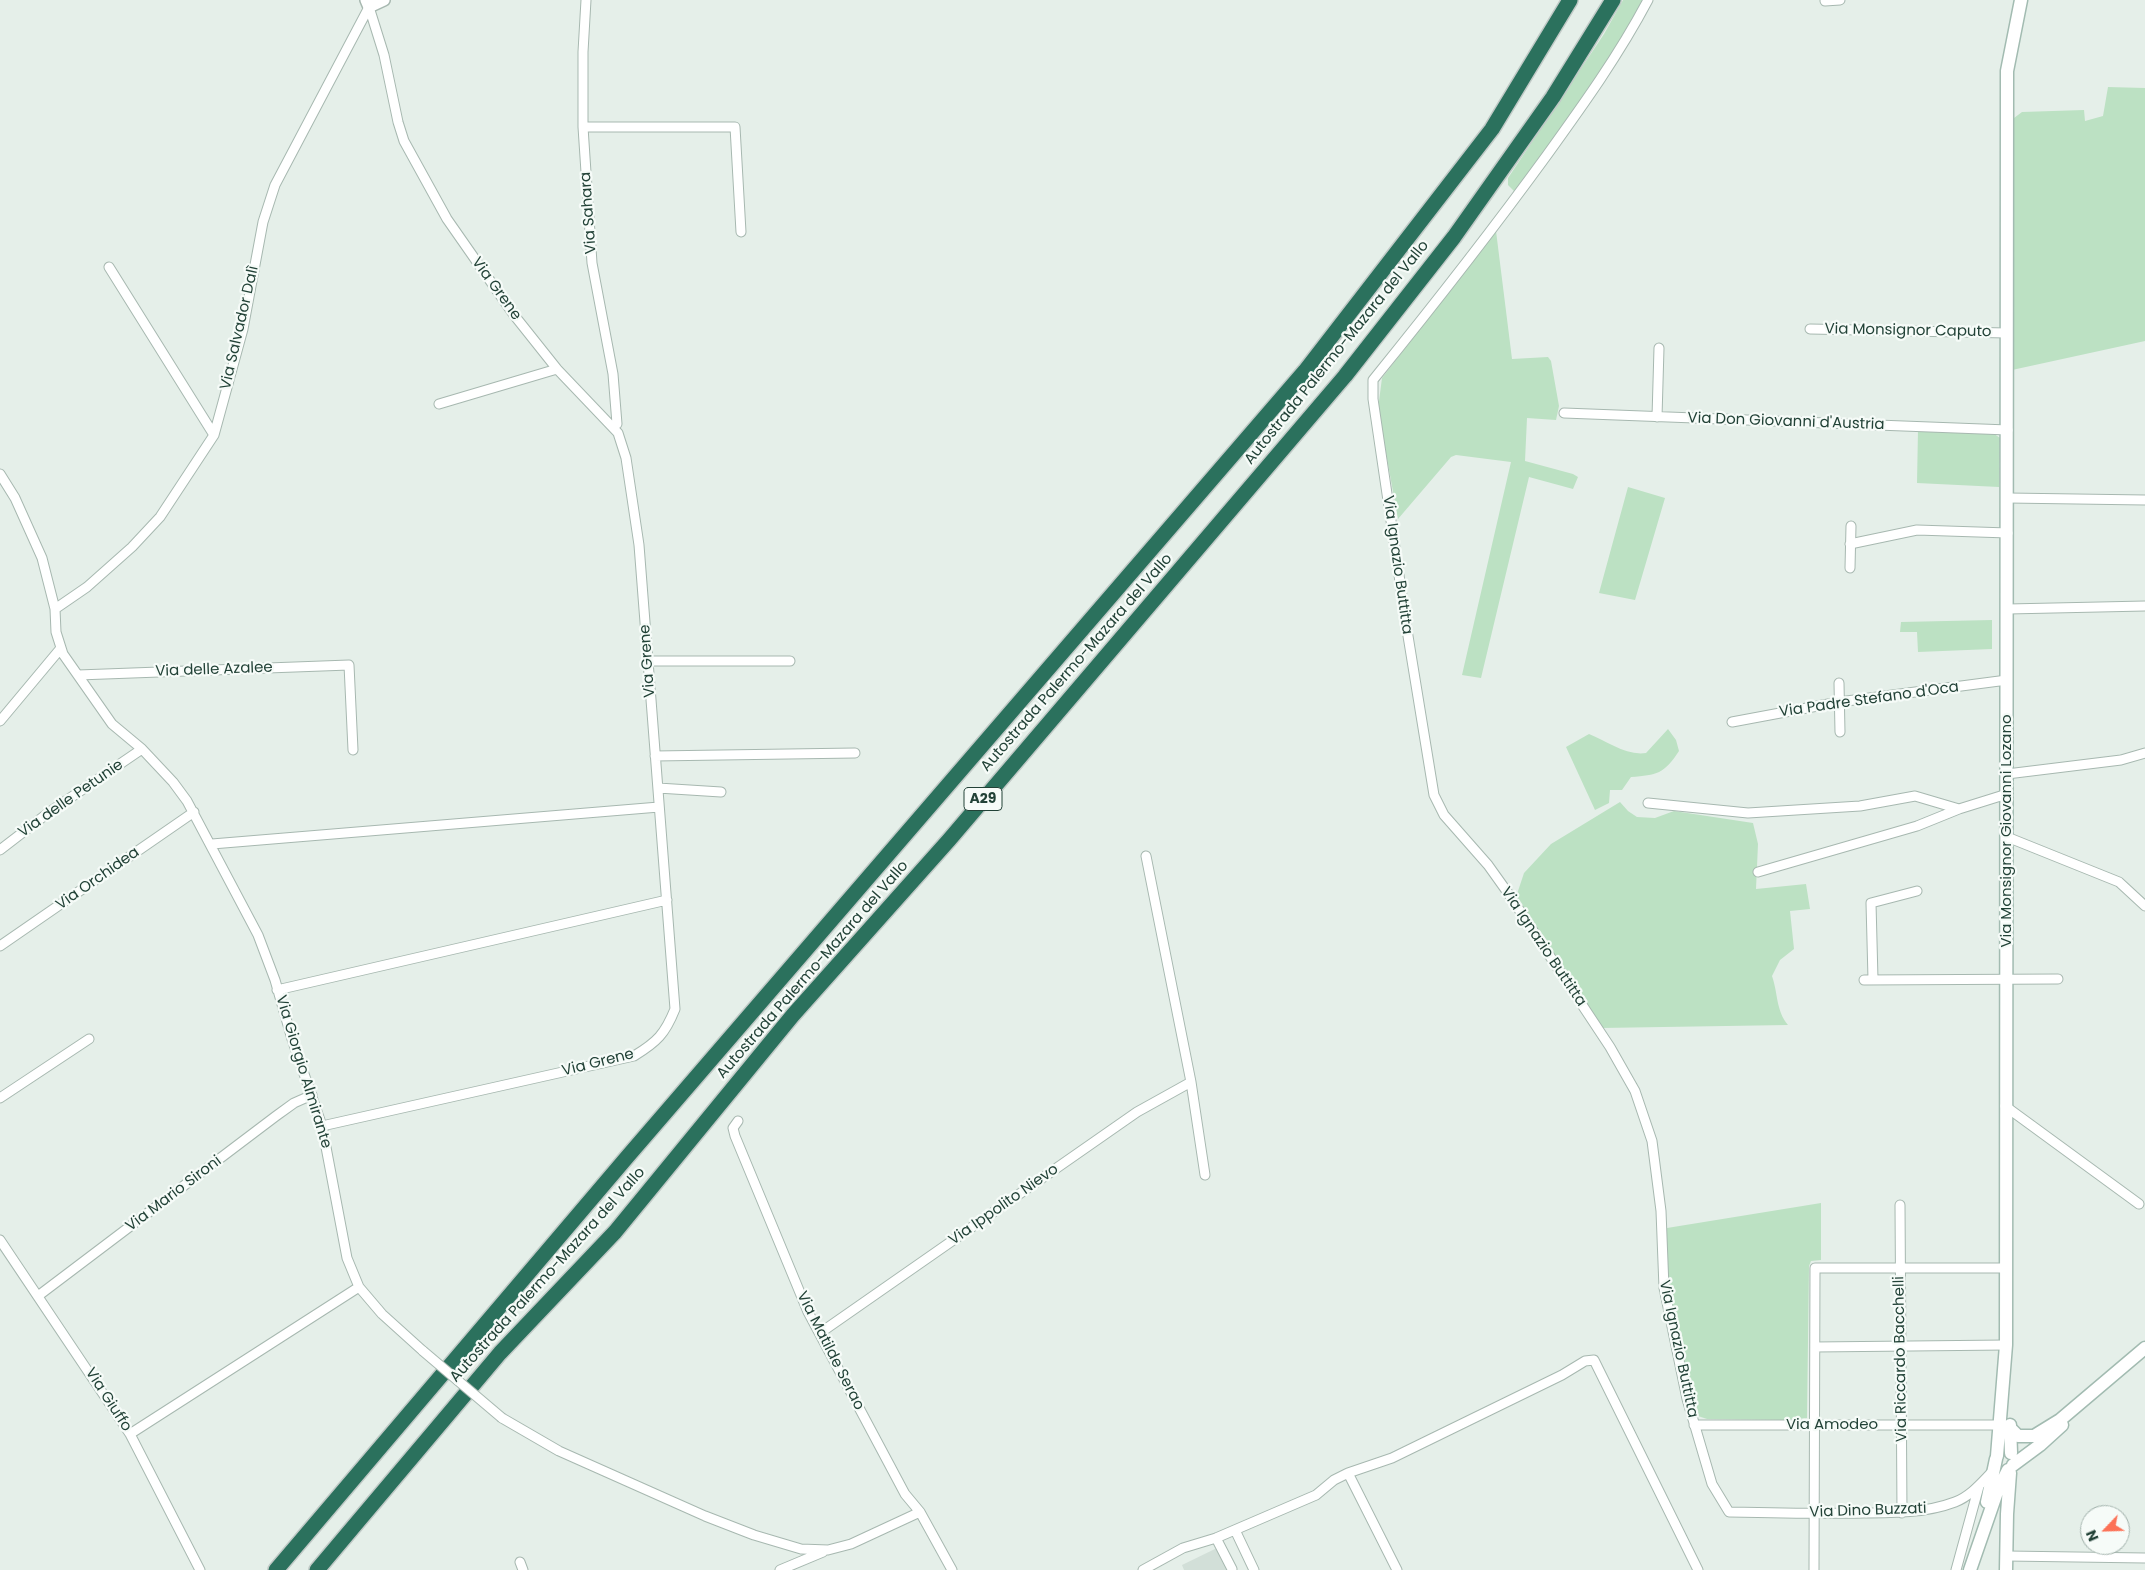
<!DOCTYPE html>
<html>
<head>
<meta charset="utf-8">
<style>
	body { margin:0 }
	#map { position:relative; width:2145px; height:1570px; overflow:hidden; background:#e5efe9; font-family:Poppins,sans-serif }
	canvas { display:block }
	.north { position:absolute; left:2080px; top:1505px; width:50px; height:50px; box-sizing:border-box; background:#f6fbf8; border:1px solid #a1b1ab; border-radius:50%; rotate:246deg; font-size:14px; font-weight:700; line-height:20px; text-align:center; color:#224237 }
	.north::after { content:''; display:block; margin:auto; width:18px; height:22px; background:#fc7156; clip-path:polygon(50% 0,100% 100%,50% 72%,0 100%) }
</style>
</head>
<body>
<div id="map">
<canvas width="2145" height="1570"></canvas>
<div class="north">N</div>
</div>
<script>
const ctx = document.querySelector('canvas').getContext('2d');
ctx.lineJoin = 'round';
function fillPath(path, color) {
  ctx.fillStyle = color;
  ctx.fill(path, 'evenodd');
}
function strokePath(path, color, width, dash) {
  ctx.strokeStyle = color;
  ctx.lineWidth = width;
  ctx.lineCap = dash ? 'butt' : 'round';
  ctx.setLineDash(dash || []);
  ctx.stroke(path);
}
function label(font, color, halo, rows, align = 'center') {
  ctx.font = font + ' Poppins,sans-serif';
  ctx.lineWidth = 4.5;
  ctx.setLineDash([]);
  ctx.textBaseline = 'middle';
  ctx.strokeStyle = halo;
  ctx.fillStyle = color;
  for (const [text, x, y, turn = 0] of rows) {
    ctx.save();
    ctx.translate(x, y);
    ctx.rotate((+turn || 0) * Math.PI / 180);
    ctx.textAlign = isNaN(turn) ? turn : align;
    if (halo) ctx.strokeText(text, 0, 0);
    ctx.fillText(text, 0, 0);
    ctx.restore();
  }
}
const built = new Path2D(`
	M1217 1548 1229 1570H1184L1182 1565Z`);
const green = new Path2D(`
	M1623 0H1644L1609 58 1521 186 1514 191 1508 185V178L1604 34Z
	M2108 87 2145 88V341L2012 370V149L2014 118 2022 112 2084 110 2085 121 2103 116Z
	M1496 231 1512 359 1548 357 1551 361 1559 406 1556 420 1527 418 1525 461 1573 474 1578 477 1573 489 1529 477 1481 678 1462 675 1511 462 1456 455 1451 457 1398 519 1378 409 1382 378Z
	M1918 430 1993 433 2000 438 1999 487 1917 483Z
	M1628 487 1665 498 1635 600 1599 593Z
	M1992 620V649L1918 652 1917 632H1900L1901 622Z
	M1668 729 1676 740 1679 751C1664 774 1657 775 1631 777L1622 790H1610L1609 803 1595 810 1566 747 1589 734C1607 741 1626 756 1646 753Z
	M1620 802 1628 811 1637 817 1655 818 1674 811 1753 823 1758 844 1756 889 1806 884 1810 909 1790 911 1794 949 1780 960 1772 976C1778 993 1776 1011 1788 1025L1601 1028 1516 897 1524 873 1551 844Z
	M1821 1203V1260L1811 1261 1809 1266 1807 1418 1784 1420 1707 1419 1698 1416 1693 1409 1671 1302 1667 1277V1228Z`);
const minor = new Path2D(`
	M586 0 583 52V127L592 263 613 374 617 424
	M1648 0C1619 55 1583 105 1547 155 1491 232 1433 306 1373 380V399L1408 636 1434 795 1444 815 1488 865 1508 893 1610 1047 1635 1091 1652 1141 1661 1211 1664 1288 1687 1399 1712 1484 1729 1512C1774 1513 1819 1514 1864 1513 1894 1513 1926 1513 1955 1502 1971 1496 1982 1482 1993 1471
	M1825 1 1840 0
	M583 127H735L741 232
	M109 267 214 435
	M1810 329 2007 333
	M439 404 557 369
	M1564 413 2008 430
	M1657 417 1659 348
	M0 474 15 498 42 558 55 609 56 632 63 654 112 724 142 749 173 782 187 801 258 935 275 980 292 1039 322 1126 347 1258 359 1287 382 1314 423 1351
	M2008 498 2145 500
	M1850 544 1917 530 2008 533
	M1850 568 1851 526
	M55 609 87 587 132 547 160 517 214 435 243 329 263 222 275 185 369 7
	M2008 609 2145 606
	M648 661H790
	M78 675 349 665 353 750
	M1839 683 1840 732
	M0 721 61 648
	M1732 722 1839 702 2007 680
	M655 756 855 753
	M2007 774 2121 760 2145 753
	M658 788 721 792
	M1648 803 1748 813 1860 806 1915 796 1959 809
	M2007 837 2119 882 2145 906
	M212 844 659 807
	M0 850 48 813 142 749
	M1146 856 1191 1082 1205 1175
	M1758 872 1917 826 1959 809 2007 794
	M0 946 194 812
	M1873 979 1871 903 1917 891
	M1864 980 2058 979
	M277 990 667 900
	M0 1098 89 1039
	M2005 1106 2139 1204
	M738 1121 733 1128 735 1136 808 1312 905 1494 920 1512 952 1570
	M322 1126 634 1056C657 1042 665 1034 675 1009L639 545 626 458 618 433 557 369 514 315 447 219 404 141 398 122 384 55 369 7
	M1900 1205 1902 1513
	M0 1240 130 1434 200 1570
	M38 1296 276 1116 294 1103 312 1095
	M820 1333 1137 1112 1191 1082
	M1815 1347 2006 1345
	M502 1418 559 1451 705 1516 754 1535 801 1549 828 1550 851 1544 920 1512
	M1694 1425H2000
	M130 1434 359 1287
	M1348 1473 1397 1570
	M1235 1530 1254 1570
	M1216 1538 1232 1569
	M2007 1556 2145 1558
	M520 1562 523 1570
	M780 1570 823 1552
	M1143 1570 1183 1548 1216 1538 1316 1495 1334 1480 1348 1473 1392 1458 1562 1375 1585 1361 1594 1360 1698 1570
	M1814 1570 1815 1268H2007
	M1956 1570 1979 1486`);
const tertiary = new Path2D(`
	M366 0 369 7 384 0`);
const secondary = new Path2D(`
	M2010 1425 2011 1453
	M2010 1428 2018 1436H2034L2060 1420 2145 1348
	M1997 1456 2006 1345 2007 71 2021 0
	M2013 1465 2040 1445 2062 1425
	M1987 1502 1996 1459
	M1970 1570 1997 1492 2008 1470
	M2006 1570 2007 1514 2010 1473`);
const motorway = new Path2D(`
	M276 1570 628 1156 1305 371 1492 129 1570 0
	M317 1570 500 1353 615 1232 793 1015 949 840 1345 376 1454 237 1553 97 1613 0`);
const minorBridge = new Path2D(`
	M423 1351 502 1418`);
const shields = [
	[983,799,38]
];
const shieldNames = [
	["A29",983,799]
];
const streetNames = [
	["Via Sahara",589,213,-94],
	["Via Grene",496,289,54],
	["Via Salvador Dalì",240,328,-77],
	["Via Monsignor Caputo",1908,331,1],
	["Autostrada Palermo-Mazara del Vallo",1337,353,-51],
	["Via Don Giovanni d'Austria",1786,422,2],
	["Via Ignazio Buttitta",1397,565,82],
	["Via Grene",648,661,-94],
	["Autostrada Palermo-Mazara del Vallo",1077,663,-49],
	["Via delle Azalee",214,670,-2],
	["Via Padre Stefano d'Oca",1869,700,-8],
	["Via delle Petunie",71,799,-35],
	["Via Monsignor Giovanni Lozano",2007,831,-90],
	["Via Orchidea",98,879,-35],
	["Via Ignazio Buttitta",1543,947,56],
	["Autostrada Palermo-Mazara del Vallo",813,970,-49],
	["Via Grene",598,1063,-14],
	["Via Giorgio Almirante",303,1072,73],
	["Via Mario Sironi",174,1194,-37],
	["Via Ippolito Nievo",1004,1205,-35],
	["Autostrada Palermo-Mazara del Vallo",548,1275,-48],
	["Via Ignazio Buttitta",1678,1349,78],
	["Via Matilde Serao",830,1351,63],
	["Via Riccardo Bacchelli",1901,1359,-91],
	["Via Giuffo",108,1400,57],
	["Via Amodeo",1832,1425],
	["Via Dino Buzzati",1868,1511,-2]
];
fillPath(built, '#d2dfd8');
fillPath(green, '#bce1c3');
strokePath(minor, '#a7b8b0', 11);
strokePath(tertiary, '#a7b8b0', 14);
strokePath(secondary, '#a2bbb1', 15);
strokePath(motorway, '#c1cac7', 18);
strokePath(minor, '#fff', 9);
strokePath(tertiary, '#fff', 11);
strokePath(secondary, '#fff', 12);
strokePath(motorway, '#2b715d', 15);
strokePath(minorBridge, '#a7b8b0', 11, []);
strokePath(minorBridge, '#fff', 9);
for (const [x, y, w] of shields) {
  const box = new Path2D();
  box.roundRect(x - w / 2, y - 11.5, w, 23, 4);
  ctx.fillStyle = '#f6fbf8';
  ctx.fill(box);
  strokePath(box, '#224237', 1);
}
label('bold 14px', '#224237', null, shieldNames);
label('15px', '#224237', '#f6fbf8', streetNames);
</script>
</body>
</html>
